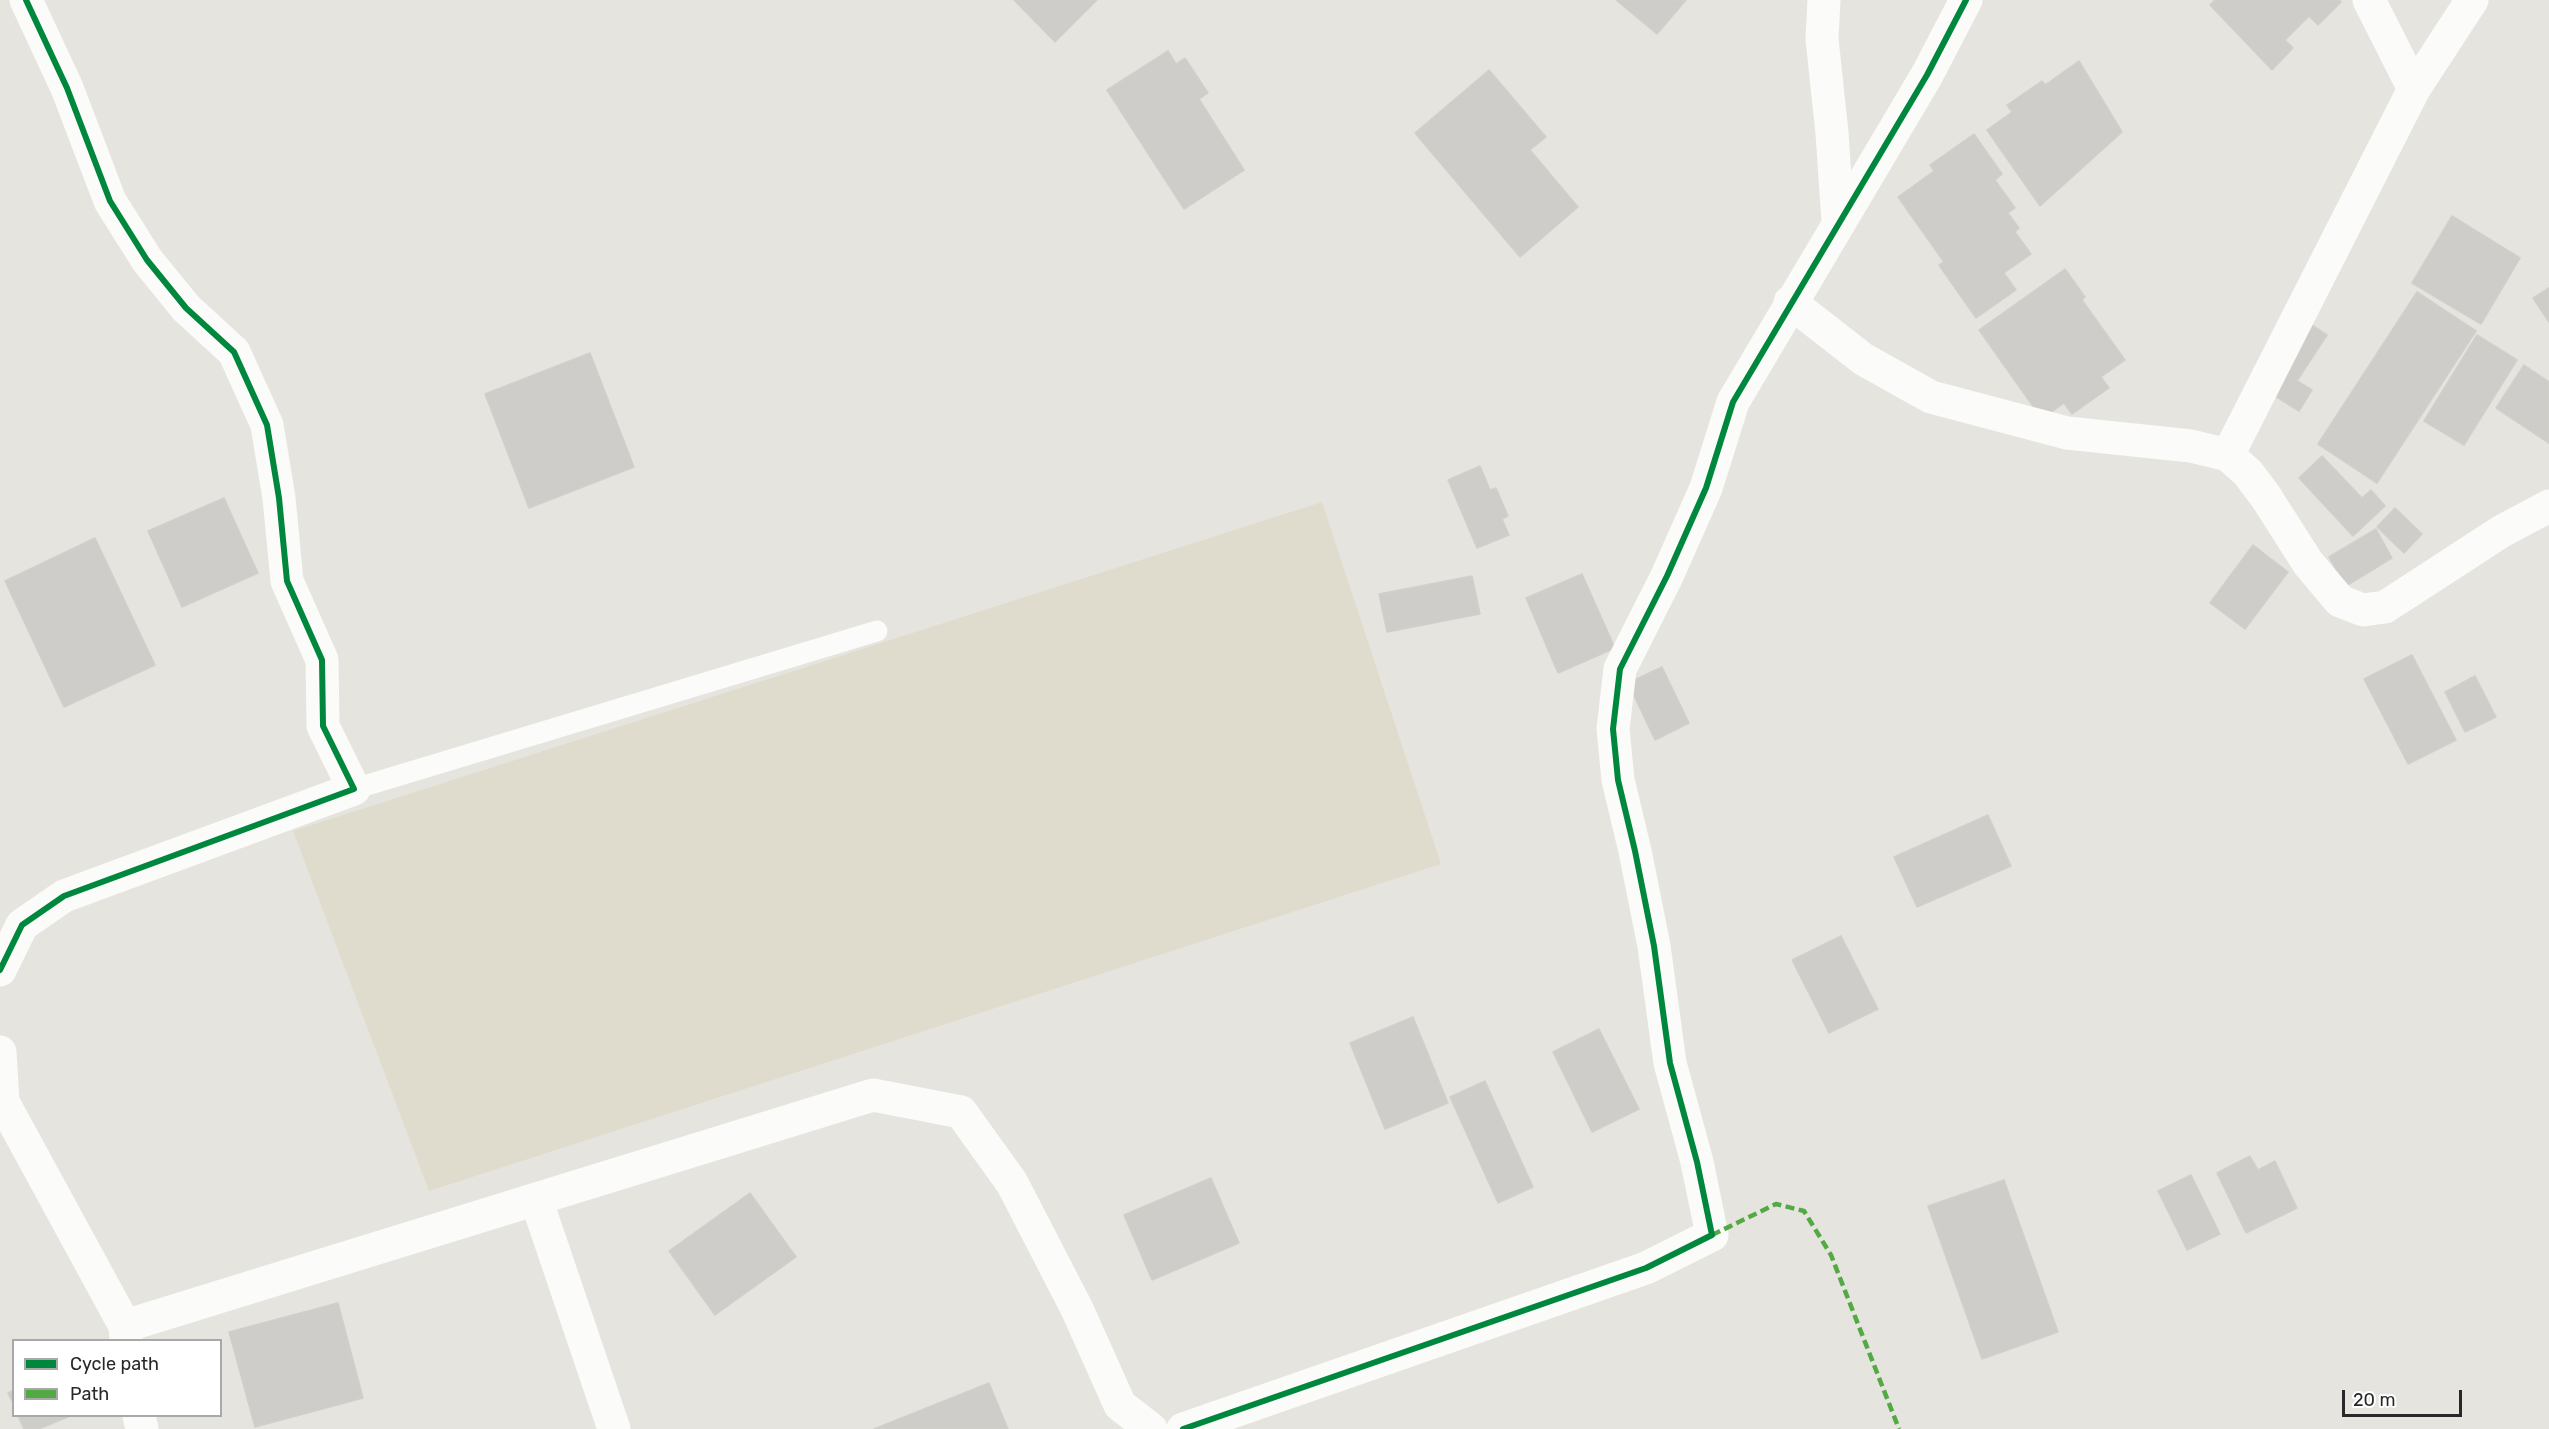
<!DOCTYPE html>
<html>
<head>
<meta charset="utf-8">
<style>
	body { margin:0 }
	#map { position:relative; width:2549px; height:1429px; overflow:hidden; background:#e6e4de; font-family:Rubik,sans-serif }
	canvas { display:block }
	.legend { position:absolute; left:12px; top:1339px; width:210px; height:78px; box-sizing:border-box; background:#fff; border:2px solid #a9a9a9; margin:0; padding:8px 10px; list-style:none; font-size:18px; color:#282828 }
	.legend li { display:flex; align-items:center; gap:12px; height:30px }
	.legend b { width:30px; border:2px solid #a9a9a9 }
	.scale { position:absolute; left:2342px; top:1390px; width:120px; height:27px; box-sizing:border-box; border:3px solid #282828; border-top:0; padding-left:8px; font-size:18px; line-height:21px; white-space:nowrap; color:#282828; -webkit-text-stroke:4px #fff; paint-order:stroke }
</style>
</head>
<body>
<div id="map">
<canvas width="2549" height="1429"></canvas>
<ul class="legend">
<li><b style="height:8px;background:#00873e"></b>Cycle path</li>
<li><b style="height:8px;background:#53aa44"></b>Path</li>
</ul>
<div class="scale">20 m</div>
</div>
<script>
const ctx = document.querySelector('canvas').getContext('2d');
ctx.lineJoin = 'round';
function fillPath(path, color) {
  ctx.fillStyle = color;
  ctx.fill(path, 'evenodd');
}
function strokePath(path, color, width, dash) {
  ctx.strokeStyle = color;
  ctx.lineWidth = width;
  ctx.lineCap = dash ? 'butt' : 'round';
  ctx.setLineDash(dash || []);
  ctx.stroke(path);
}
const education = new Path2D(`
	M1322 502 1441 864 429 1191 293 831Z`);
const building = new Path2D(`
	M1014 0H1097L1055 42Z
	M1616 0H1686L1657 34Z
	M2215 0H2339L2341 2 2318 25 2309 16 2285 40 2293 48 2272 70 2210 5Z
	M1168 51 1176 64 1185 58 1208 93 1199 99 1244 170 1184 209 1107 90Z
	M2079 61 2122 132 2040 206 1987 130 2012 112 2007 105 2042 81 2045 85Z
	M1489 70 1546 137 1530 150 1578 207 1520 257 1415 133Z
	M1974 134 2002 174 1995 180 2015 208 2008 213 2019 228 2015 232 2031 254 2004 273 2016 290 1976 318 1939 265 1944 262 1898 197 1934 171 1930 165Z
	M2452 216 2520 258 2481 324 2412 283Z
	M2065 269 2085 297 2082 300 2125 360 2101 377 2109 388 2072 414 2064 403 2042 419 1979 330Z
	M2549 288V322L2533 298Z
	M2417 292 2476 331 2377 483 2318 444Z
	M2307 322 2327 335 2297 381 2312 390 2299 411 2264 389Z
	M2477 335 2517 360 2464 445 2424 421Z
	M590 353 634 467 529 508 485 394Z
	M2524 365 2549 382V443L2496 408Z
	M2322 456 2362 498 2371 490 2385 506 2353 536 2299 478Z
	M1480 466 1490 490 1496 488 1508 516 1502 519 1509 535 1477 548 1448 480Z
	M224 498 258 573 182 607 148 531Z
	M2395 508 2422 534 2404 553 2377 527Z
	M2376 529 2392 558 2346 586 2329 557Z
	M95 538 155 665 64 707 5 581Z
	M2253 545 2288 572 2245 629 2210 603Z
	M1582 574 1615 648 1558 673 1526 598Z
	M1472 576 1480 614 1387 632 1379 594Z
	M2412 655 2456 740 2408 764 2364 679Z
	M1662 667 1689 723 1655 740 1628 683Z
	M2475 676 2496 717 2465 732 2445 692Z
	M1988 815 2011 866 1917 907 1894 857Z
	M1841 936 1878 1009 1829 1033 1792 960Z
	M1413 1017 1448 1103 1385 1129 1350 1043Z
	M1599 1029 1639 1109 1592 1132 1553 1052Z
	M1485 1081 1533 1187 1498 1203 1450 1097Z
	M2250 1156 2258 1170 2275 1161 2297 1208 2246 1233 2217 1173Z
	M2191 1175 2220 1234 2187 1250 2158 1191Z
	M1211 1178 1239 1243 1152 1280 1124 1215Z
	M2004 1180 2058 1332 1982 1359 1928 1206Z
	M750 1193 796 1257 715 1315 669 1251Z
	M338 1303 363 1398 255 1427 229 1332Z
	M989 1383 1008 1429H874Z
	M14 1390V1405L8 1393Z
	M18 1416H70L39 1429H24Z`);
const lane = new Path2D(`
	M354 789 877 631`);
const street = new Path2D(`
	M1824 0 1822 39 1832 133 1838 222
	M2369 0 2414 89
	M1790 302 1863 359 1931 397 2067 433 2191 446 2228 455 2248 473 2266 497 2308 563 2340 601 2363 610 2385 607 2502 531 2549 506
	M2228 455 2414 89 2472 0
	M0 970 22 925 64 896 354 789 323 726 322 660 287 581 279 498 267 425 234 352 186 308 147 260 110 201 67 88 26 0
	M0 1052 3 1102 125 1326 126 1340
	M536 1199 614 1429
	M125 1326 873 1095 961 1112 1012 1183 1077 1309 1120 1405 1151 1429
	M139 1416 142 1429
	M1183 1429 1646 1268 1712 1235 1697 1162 1670 1063 1654 946 1635 851 1618 780 1613 729 1620 669 1667 576 1706 488 1733 402 1927 75 1966 0`);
const quiet = new Path2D(`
	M1712 1235 1776 1204 1804 1211 1831 1255 1899 1429`);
const cycleway = new Path2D(`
	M0 970 22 925 64 896 354 789 323 726 322 660 287 581 279 498 267 425 234 352 186 308 147 260 110 201 67 88 26 0
	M1183 1429 1646 1268 1712 1235 1697 1162 1670 1063 1654 946 1635 851 1618 780 1613 729 1620 669 1667 576 1706 488 1733 402 1927 75 1966 0`);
fillPath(education, '#e0dccd');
fillPath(building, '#cfcdc9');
strokePath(building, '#d1cfca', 1.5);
strokePath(lane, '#fbfbfa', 21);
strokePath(street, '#fbfbfa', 33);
strokePath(quiet, '#53aa44', 4.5, [9, 4.5]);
strokePath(cycleway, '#00873e', 6);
</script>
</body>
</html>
